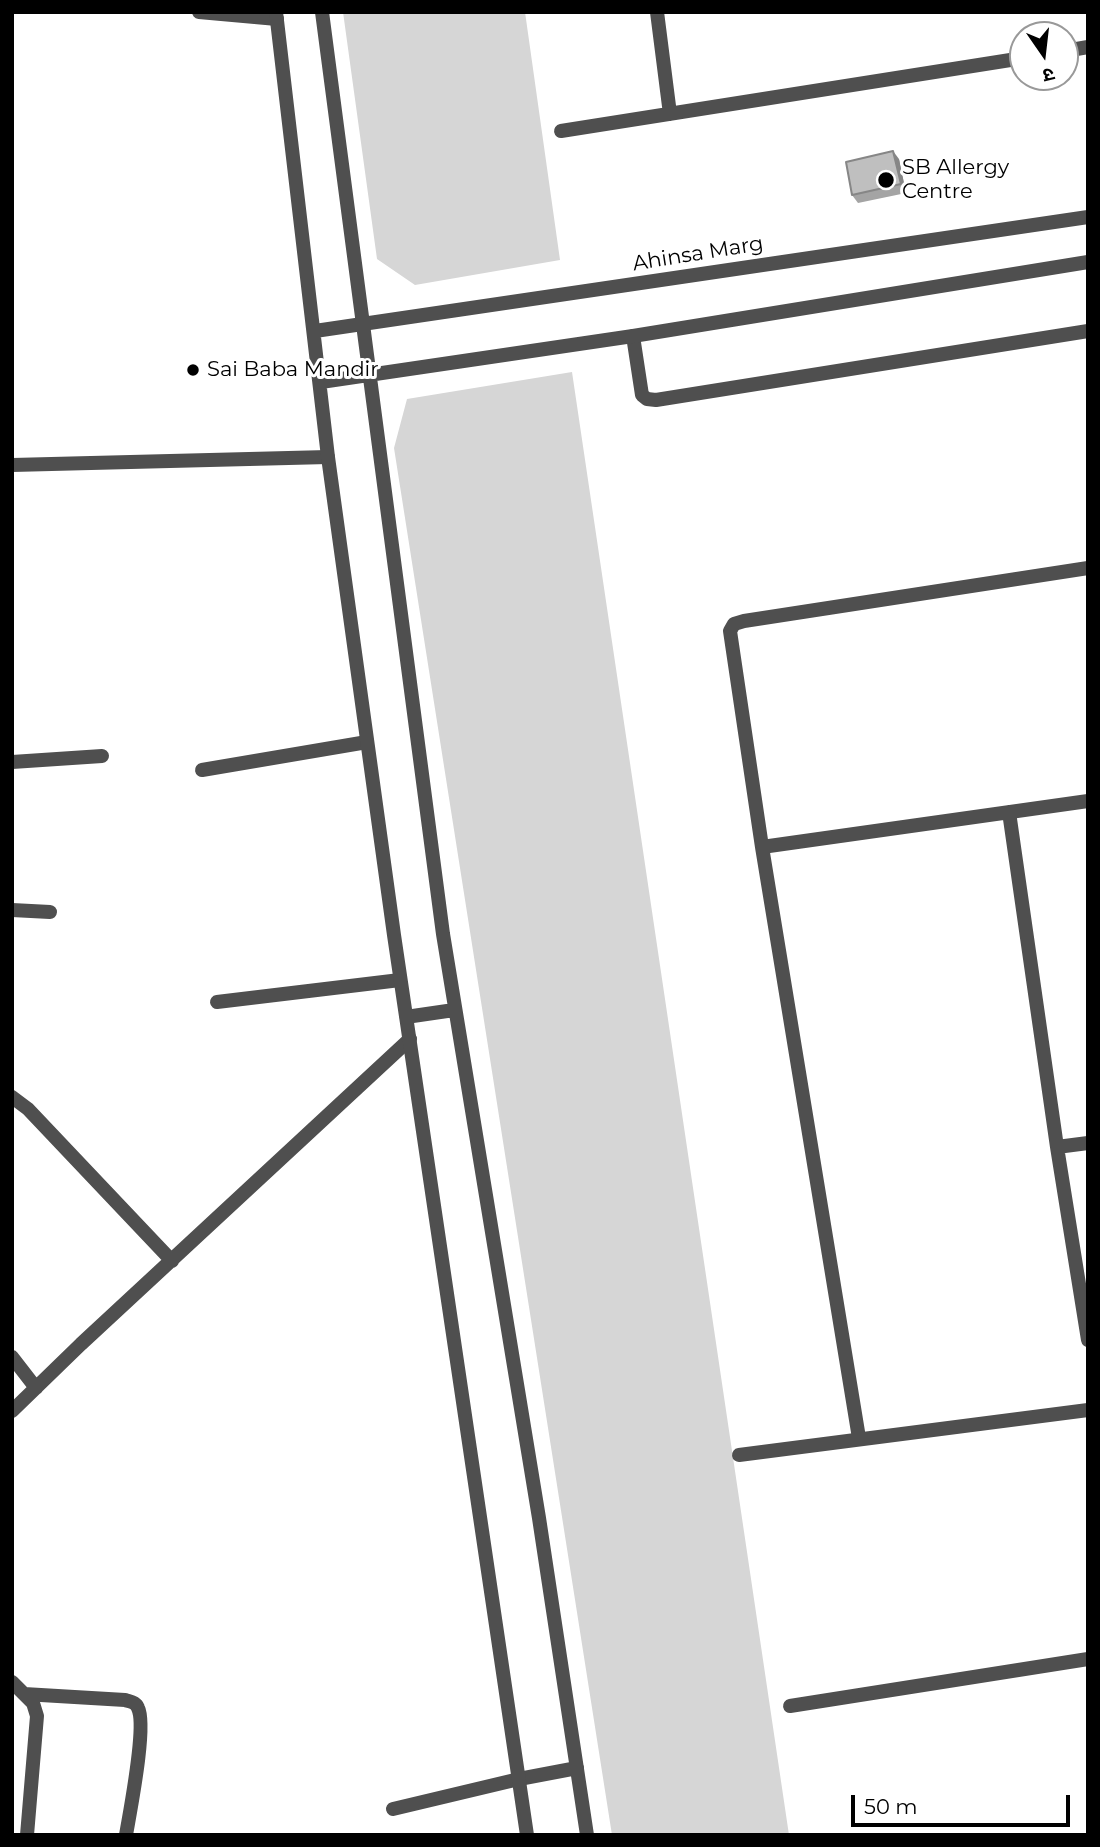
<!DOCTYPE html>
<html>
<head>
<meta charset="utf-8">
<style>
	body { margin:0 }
	#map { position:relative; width:1100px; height:1847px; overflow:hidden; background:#fff; font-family:Montserrat,"Noto Sans Devanagari",sans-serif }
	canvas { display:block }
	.frame { position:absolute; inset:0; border:14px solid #000; pointer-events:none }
	.north { position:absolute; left:1009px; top:21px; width:70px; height:70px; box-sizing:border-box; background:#fff; border:2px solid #999; border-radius:50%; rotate:166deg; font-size:19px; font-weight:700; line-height:28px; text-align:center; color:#000 }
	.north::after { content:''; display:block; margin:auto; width:24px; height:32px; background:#000; clip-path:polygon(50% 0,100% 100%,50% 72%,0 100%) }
	.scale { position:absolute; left:851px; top:1795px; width:219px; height:32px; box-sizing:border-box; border:4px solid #000; border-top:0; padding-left:9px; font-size:21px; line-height:24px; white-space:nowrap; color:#000; -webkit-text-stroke:5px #fff; paint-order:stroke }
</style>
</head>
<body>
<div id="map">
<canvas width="1100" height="1847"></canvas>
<div class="frame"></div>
<div class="north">उ</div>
<div class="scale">50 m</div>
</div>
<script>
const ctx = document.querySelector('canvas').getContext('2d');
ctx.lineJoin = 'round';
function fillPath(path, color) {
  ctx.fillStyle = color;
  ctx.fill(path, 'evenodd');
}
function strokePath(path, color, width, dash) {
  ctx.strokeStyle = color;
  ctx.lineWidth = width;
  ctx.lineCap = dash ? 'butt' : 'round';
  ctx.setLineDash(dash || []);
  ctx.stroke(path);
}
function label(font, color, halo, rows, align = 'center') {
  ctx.font = font + ' Montserrat,sans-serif';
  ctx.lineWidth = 6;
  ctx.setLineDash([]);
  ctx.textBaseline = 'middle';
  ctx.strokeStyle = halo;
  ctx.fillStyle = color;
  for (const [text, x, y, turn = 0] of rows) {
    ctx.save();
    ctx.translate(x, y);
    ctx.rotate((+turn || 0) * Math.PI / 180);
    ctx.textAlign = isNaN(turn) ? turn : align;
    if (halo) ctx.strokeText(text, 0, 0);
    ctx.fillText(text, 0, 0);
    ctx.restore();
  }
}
const green = new Path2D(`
	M343 12H525L560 260 415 285 377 259Z
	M572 372 789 1835H612L394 448 407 399Z`);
const service = new Path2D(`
	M202 770 367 742
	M393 1809 519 1779 577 1768`);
const minor = new Path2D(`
	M199 12 277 19
	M657 12 670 114
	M1065 51 1088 47
	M561 131 1023 58
	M633 336 642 395 647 399 656 400 1088 331
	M12 465 328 457
	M12 762 102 756
	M1009 812 1057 1147 1088 1340
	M762 847 1088 801
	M12 910 50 912
	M217 1002 400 980
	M12 1097 28 1109 172 1261
	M1057 1147 1088 1143
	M12 1357 36 1388
	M12 1411 81 1344 410 1039
	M859 1438 762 847 730 631 734 624 744 621 1088 568
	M739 1455 1088 1410
	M12 1682 33 1703 37 1716 27 1835
	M24 1694 125 1700C131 1702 136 1702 138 1708 147 1726 130 1811 126 1835
	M790 1706 1088 1659`);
const tertiary = new Path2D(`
	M276 12 328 457 394 935 527 1835
	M322 12 443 934 539 1518 587 1835
	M315 331 1088 217
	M321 382 633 336 1088 262
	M406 1017 454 1010`);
const wall = new Path2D(`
	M899 159 906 193 858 203 852 195Z`);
const shadedWall = new Path2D(`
	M893 151 899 159 906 193 901 184Z`);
const building = new Path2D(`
	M893 151 901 184 852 195 846 162Z`);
const markers = [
	[886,180,9,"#000"],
	[193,370,7,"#000"]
];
const poiNames = [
	["SB Allergy",902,168],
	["Centre",902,192],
	["Sai Baba Mandir",207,370]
];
const streetNames = [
	["Ahinsa Marg",698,254,-9]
];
fillPath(green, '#d6d6d6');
strokePath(service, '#4f4f4f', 14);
strokePath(minor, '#4f4f4f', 14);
strokePath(tertiary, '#4f4f4f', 14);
fillPath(wall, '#a4a4a4');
fillPath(shadedWall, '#868686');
fillPath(building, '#bfbfbf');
strokePath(building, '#868686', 2);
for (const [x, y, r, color] of markers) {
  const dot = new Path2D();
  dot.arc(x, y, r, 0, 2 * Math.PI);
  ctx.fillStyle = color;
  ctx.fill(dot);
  strokePath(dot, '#fff', 2.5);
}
label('21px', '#000', '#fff', poiNames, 'left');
label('21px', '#000', '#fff', streetNames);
</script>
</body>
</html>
